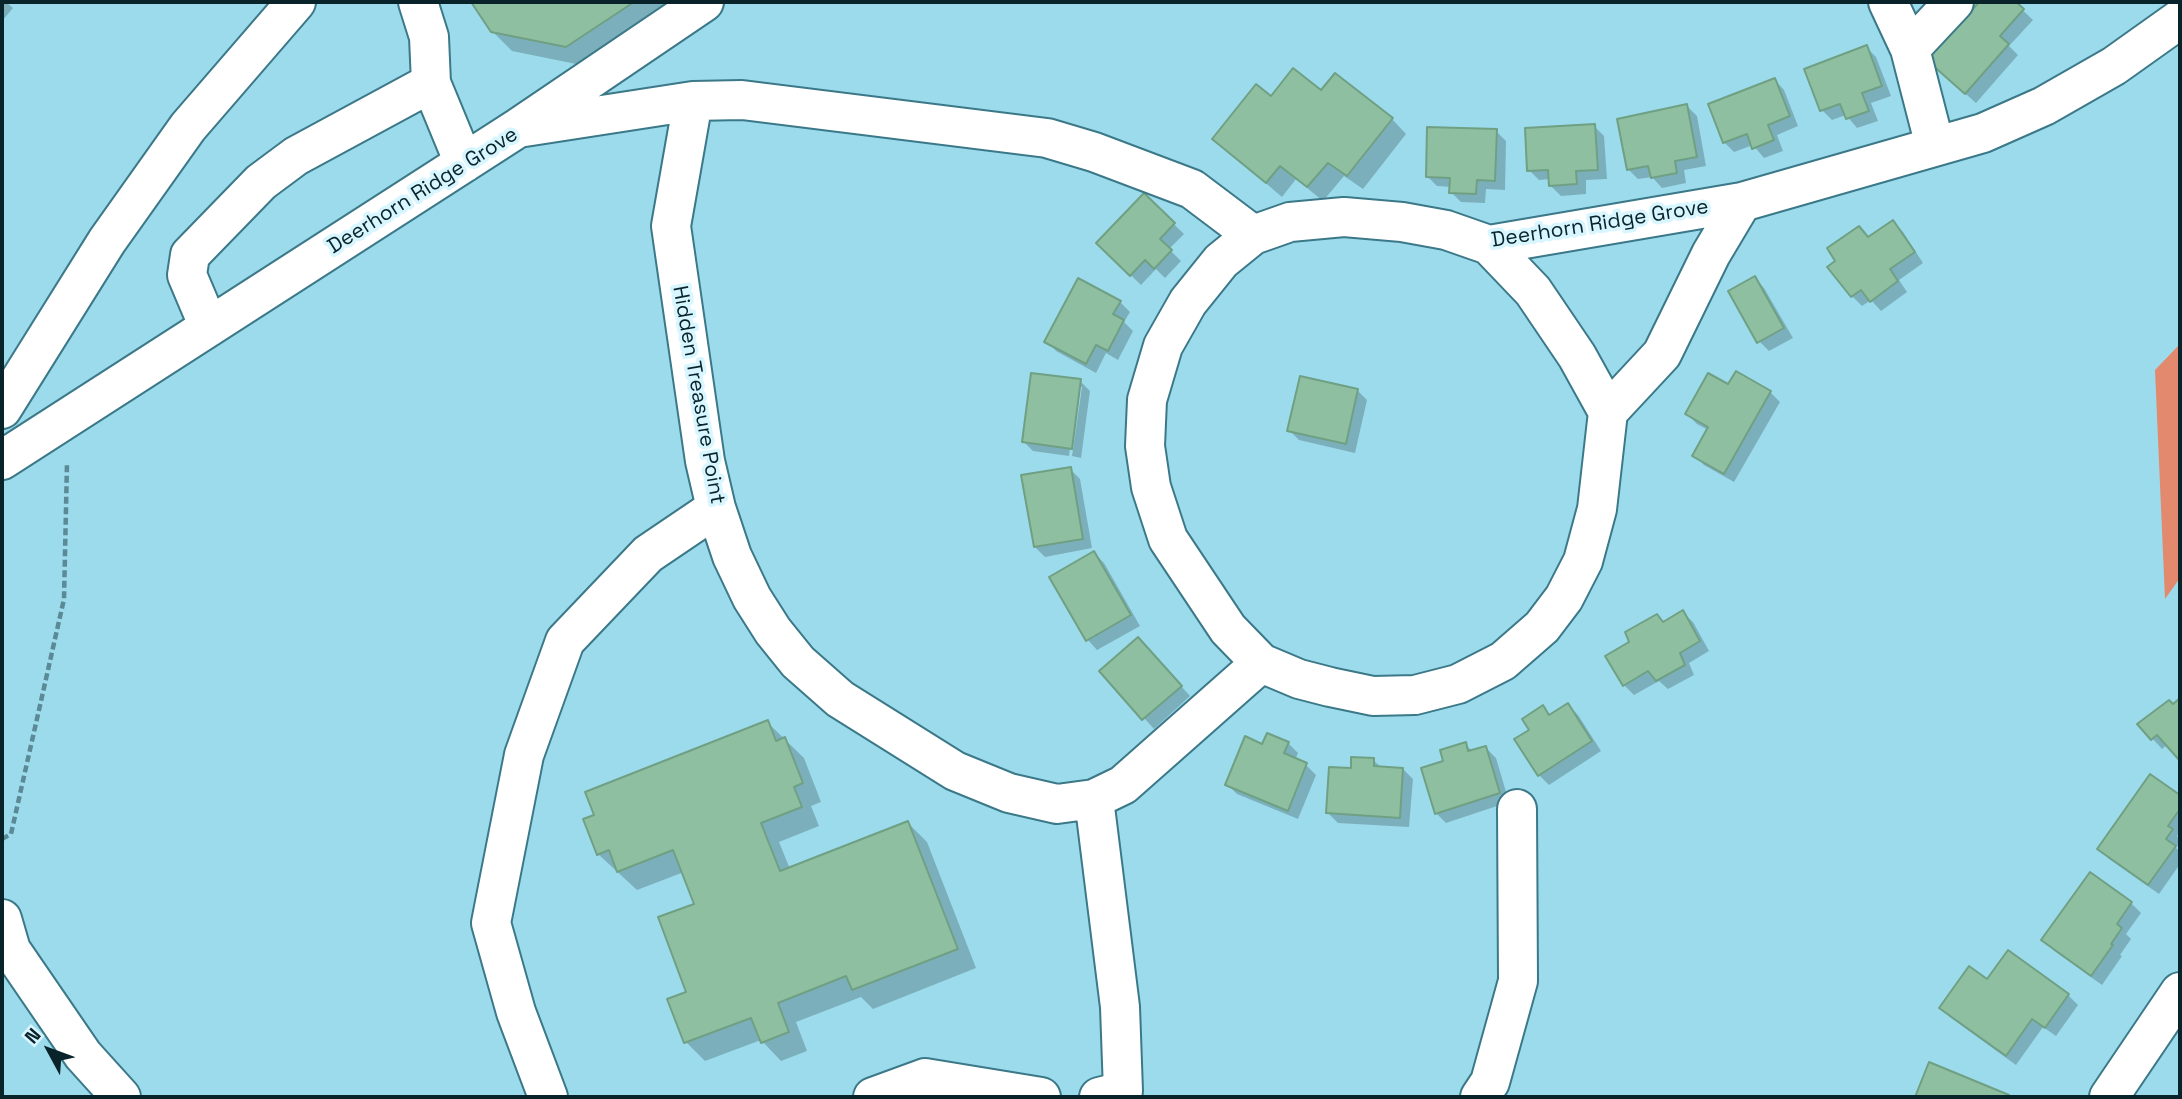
<!DOCTYPE html>
<html>
<head>
<meta charset="utf-8">
<style>
	body { margin:0 }
	#map { position:relative; width:2182px; height:1099px; overflow:hidden; background:#9cdbec; font-family:"Space Grotesk",sans-serif }
	canvas { display:block }
	.frame { position:absolute; inset:0; border:4px solid #09232a; pointer-events:none }
	.north { position:absolute; left:14px; top:1015px; width:70px; height:70px; -webkit-text-stroke:5px #d8f6ff; paint-order:stroke; rotate:311deg; font-size:19px; font-weight:700; line-height:28px; text-align:center; color:#09232a }
	.north::after { content:''; display:block; margin:auto; width:24px; height:32px; background:#09232a; clip-path:polygon(50% 0,100% 100%,50% 72%,0 100%) }
</style>
</head>
<body>
<div id="map">
<canvas width="2182" height="1099"></canvas>
<div class="frame"></div>
<div class="north">N</div>
</div>
<script>
const ctx = document.querySelector('canvas').getContext('2d');
ctx.lineJoin = 'round';
function fillPath(path, color) {
  ctx.fillStyle = color;
  ctx.fill(path, 'evenodd');
}
function strokePath(path, color, width, dash) {
  ctx.strokeStyle = color;
  ctx.lineWidth = width;
  ctx.lineCap = dash ? 'butt' : 'round';
  ctx.setLineDash(dash || []);
  ctx.stroke(path);
}
function label(font, color, halo, rows, align = 'center') {
  ctx.font = font + ' "Space Grotesk",sans-serif';
  ctx.lineWidth = 7;
  ctx.setLineDash([]);
  ctx.textBaseline = 'middle';
  ctx.strokeStyle = halo;
  ctx.fillStyle = color;
  for (const [text, x, y, turn = 0] of rows) {
    ctx.save();
    ctx.translate(x, y);
    ctx.rotate((+turn || 0) * Math.PI / 180);
    ctx.textAlign = isNaN(turn) ? turn : align;
    if (halo) ctx.strokeText(text, 0, 0);
    ctx.fillText(text, 0, 0);
    ctx.restore();
  }
}
const green = new Path2D(`
	M2180 344V578L2165 599 2155 370Z`);
const shadow = new Path2D(`
	M2 2H6L13 8 2 21Z
	M473 2H682L586 66 512 51 492 31Z
	M1981 2H2014L2033 20 2009 46 2018 55 1976 103 1933 65 1952 35Z
	M1866 47 1876 57 1891 96 1871 103 1878 121 1857 128 1846 115 1832 120 1822 110Z
	M1775 80 1784 90 1798 126 1777 135 1783 151 1764 158 1753 145 1734 152 1724 142Z
	M1321 92 1392 119 1406 134 1363 189 1344 176 1323 201 1296 179 1282 197 1214 139Z
	M1687 106 1697 116 1706 166 1684 170 1686 183 1662 188 1652 177 1638 179 1628 169Z
	M1594 126 1604 136 1607 179 1586 180V194L1561 196 1551 186 1550 179 1539 180 1529 170Z
	M1496 131 1506 141 1505 190 1486 189 1485 203 1461 202 1451 192V187L1437 186 1427 176Z
	M1144 195 1184 234 1169 249 1181 261 1165 278 1156 269 1141 285 1098 243Z
	M1893 222 1903 232 1923 263 1899 280 1907 292 1881 311 1871 300 1862 306 1852 296 1869 238Z
	M1755 278 1764 288 1793 338 1769 351 1759 341Z
	M1120 302 1130 312 1124 322 1133 331 1118 360 1106 353 1096 373 1056 351 1047 341Z
	M1080 381 1090 391 1081 458 1072 456 1082 387H1078L1069 456 1033 451 1023 441Z
	M1729 386 1770 392 1780 402 1734 482 1704 465 1694 455 1708 430 1697 424 1687 414Z
	M1357 390 1367 400 1355 453 1299 440 1289 430Z
	M1070 469 1080 479 1092 548 1045 557 1035 547Z
	M1094 553 1104 563 1140 626 1097 650 1088 640 1051 578Z
	M1683 613 1693 622 1709 651 1689 663 1694 675 1668 689 1659 681 1634 695 1624 685 1631 643 1657 616 1665 623Z
	M1148 649 1190 696 1154 729 1102 671Z
	M2180 700V759L2168 744 2162 749 2140 725Z
	M1568 705 1578 715 1601 751 1549 785 1539 775 1531 730 1543 708 1551 716Z
	M767 722 804 758 821 802 811 806 819 826 779 842 790 869 908 823 927 842 976 968 873 1009 861 997 796 1022 807 1051 781 1061 761 1040 705 1061 686 1042 696 905 684 872 637 890 598 854Z
	M1288 743 1298 753 1295 760 1306 765 1316 775 1298 819 1237 794 1227 784 1263 746Z
	M1465 744 1473 752 1486 748 1496 758 1509 802 1446 823 1436 813Z
	M1373 760 1382 768 1403 769 1413 779 1409 827 1338 823 1328 813 1352 770Z
	M2151 777 2180 798V832L2177 836 2180 842 2176 848 2180 852V864L2159 894 2109 859 2099 849Z
	M2131 903 2141 913 2126 934 2131 939 2120 955 2122 956 2102 985 2053 950 2043 940Z
	M2008 952 2068 995 2078 1005 2056 1036 2043 1027 2016 1065 1951 1018 1941 1008 1987 982Z`);
const building = new Path2D(`
	M471 2H634L566 47 491 32Z
	M1979 2H2016L2024 9 2000 36 2009 44 1965 94 1921 55 1945 27 1952 33Z
	M1867 45 1882 86 1862 93 1869 111 1846 119 1840 104 1820 111 1804 69Z
	M1293 68 1321 90 1335 73 1393 118 1347 176 1328 163 1307 187 1280 166 1266 183 1212 139 1256 84 1271 96Z
	M1775 78 1790 116 1768 125 1774 140 1752 149 1747 134 1723 143 1708 104Z
	M1687 104 1697 157 1675 161 1677 173 1651 178 1648 166 1627 170 1617 119Z
	M1595 124 1598 170 1576 171 1577 184 1549 186 1548 170 1527 171 1525 128Z
	M1427 127 1497 129 1495 181 1477 180 1476 194 1449 193 1450 178 1426 177Z
	M1144 193 1175 223 1160 239 1172 250 1154 269 1145 260 1130 276 1096 243Z
	M1893 220 1915 252 1890 269 1898 281 1870 302 1861 290 1851 297 1827 267 1835 261 1827 248 1859 226 1868 237Z
	M1755 276 1784 328 1757 343 1728 291Z
	M1078 278 1121 301 1113 314 1124 320 1108 351 1096 345 1086 364 1044 342Z
	M1736 371 1771 391 1724 474 1692 456 1708 427 1685 414 1708 373 1728 384Z
	M1031 373 1081 379 1072 449 1022 442Z
	M1300 376 1358 389 1346 444 1287 431Z
	M1071 467 1083 539 1034 547 1021 475Z
	M1094 551 1131 615 1086 641 1049 577Z
	M1683 610 1700 641 1680 653 1685 665 1656 681 1648 671 1623 686 1605 656 1629 642 1625 632 1657 614 1663 622Z
	M1138 637 1182 686 1142 720 1099 671Z
	M2180 698V761L2157 735 2151 740 2137 724 2169 700 2173 704Z
	M1568 703 1592 741 1538 776 1514 739 1529 730 1522 719 1543 705 1549 715Z
	M768 720 776 741 785 737 803 783 794 787 802 807 761 823 780 871 908 821 958 949 852 990 846 976 778 1003 789 1032 761 1043 751 1018 684 1043 667 999 686 992 658 917 694 904 673 850 617 872 609 850 597 855 583 819 594 815 585 792Z
	M1267 733 1289 742 1284 753 1307 763 1288 811 1225 785 1245 736 1262 744Z
	M1466 742 1468 751 1486 746 1500 793 1435 814 1421 768 1443 761 1440 750Z
	M1351 757 1374 758V766L1403 768 1400 818 1326 813 1329 767 1351 768Z
	M2150 774 2180 795V809L2168 826 2173 829 2166 839 2176 846 2148 885 2097 849Z
	M2090 872 2132 902 2117 924 2122 928 2111 944 2113 945 2091 976 2041 940Z
	M2008 950 2069 994 2045 1028 2032 1019 2006 1056 1939 1008 1969 966 1987 979Z
	M1929 1062 2009 1095 2008 1097H1915Z`);
const path = new Path2D(`
	M2 839 11 834 64 599 67 463`);
const minor = new Path2D(`
	M418 2 429 37 431 83
	M1888 2 1910 49 1935 146
	M1910 49 1954 2
	M693 101 671 226 705 461 716 508 732 556 752 598 773 631 798 662 840 699 955 771 1009 793 1057 804 1094 799 1123 785 1261 663
	M518 128 693 101 742 100 1047 138 1094 152 1192 189 1253 235 1221 261 1188 302 1163 346 1147 400 1145 446 1151 487 1168 539 1228 629 1261 663 1299 679 1330 687 1373 696 1415 695 1458 684 1503 661 1542 627 1564 598 1583 561 1597 509 1608 412 1662 354 1711 254 1742 202
	M1253 235 1290 222 1344 217 1402 222 1446 230 1489 245 1742 202 1983 133 2044 106 2114 66 2180 19
	M1489 245 1533 291 1577 356 1608 412
	M209 327 187 275 190 255 261 182 296 156 431 83 464 163
	M2 409 107 241 188 127 296 2
	M2 460 518 128 704 2
	M1094 799 1120 1007 1123 1091 1099 1097
	M2 919 11 950 83 1055 121 1097
	M548 1097 516 1012 491 923 524 755 565 641 648 554 716 508
	M873 1097 925 1078 1041 1097
	M1480 1097 1490 1082 1518 981 1517 809
	M2109 1097 2180 992`);
const streetNames = [
	["Deerhorn Ridge Grove",423,191,-32],
	["Deerhorn Ridge Grove",1600,224,-9],
	["Hidden Treasure Point",698,395,80]
];
fillPath(green, '#e2896e');
fillPath(shadow, '#0003');
fillPath(building, '#8ebfa1');
strokePath(building, '#6fa083', 2);
strokePath(minor, '#3b7888', 42);
strokePath(path, '#5b8996', 4.5, [7, 3.5]);
strokePath(minor, '#fff', 38);
label('21px', '#09232a', '#d8f6ff', streetNames);
</script>
</body>
</html>
